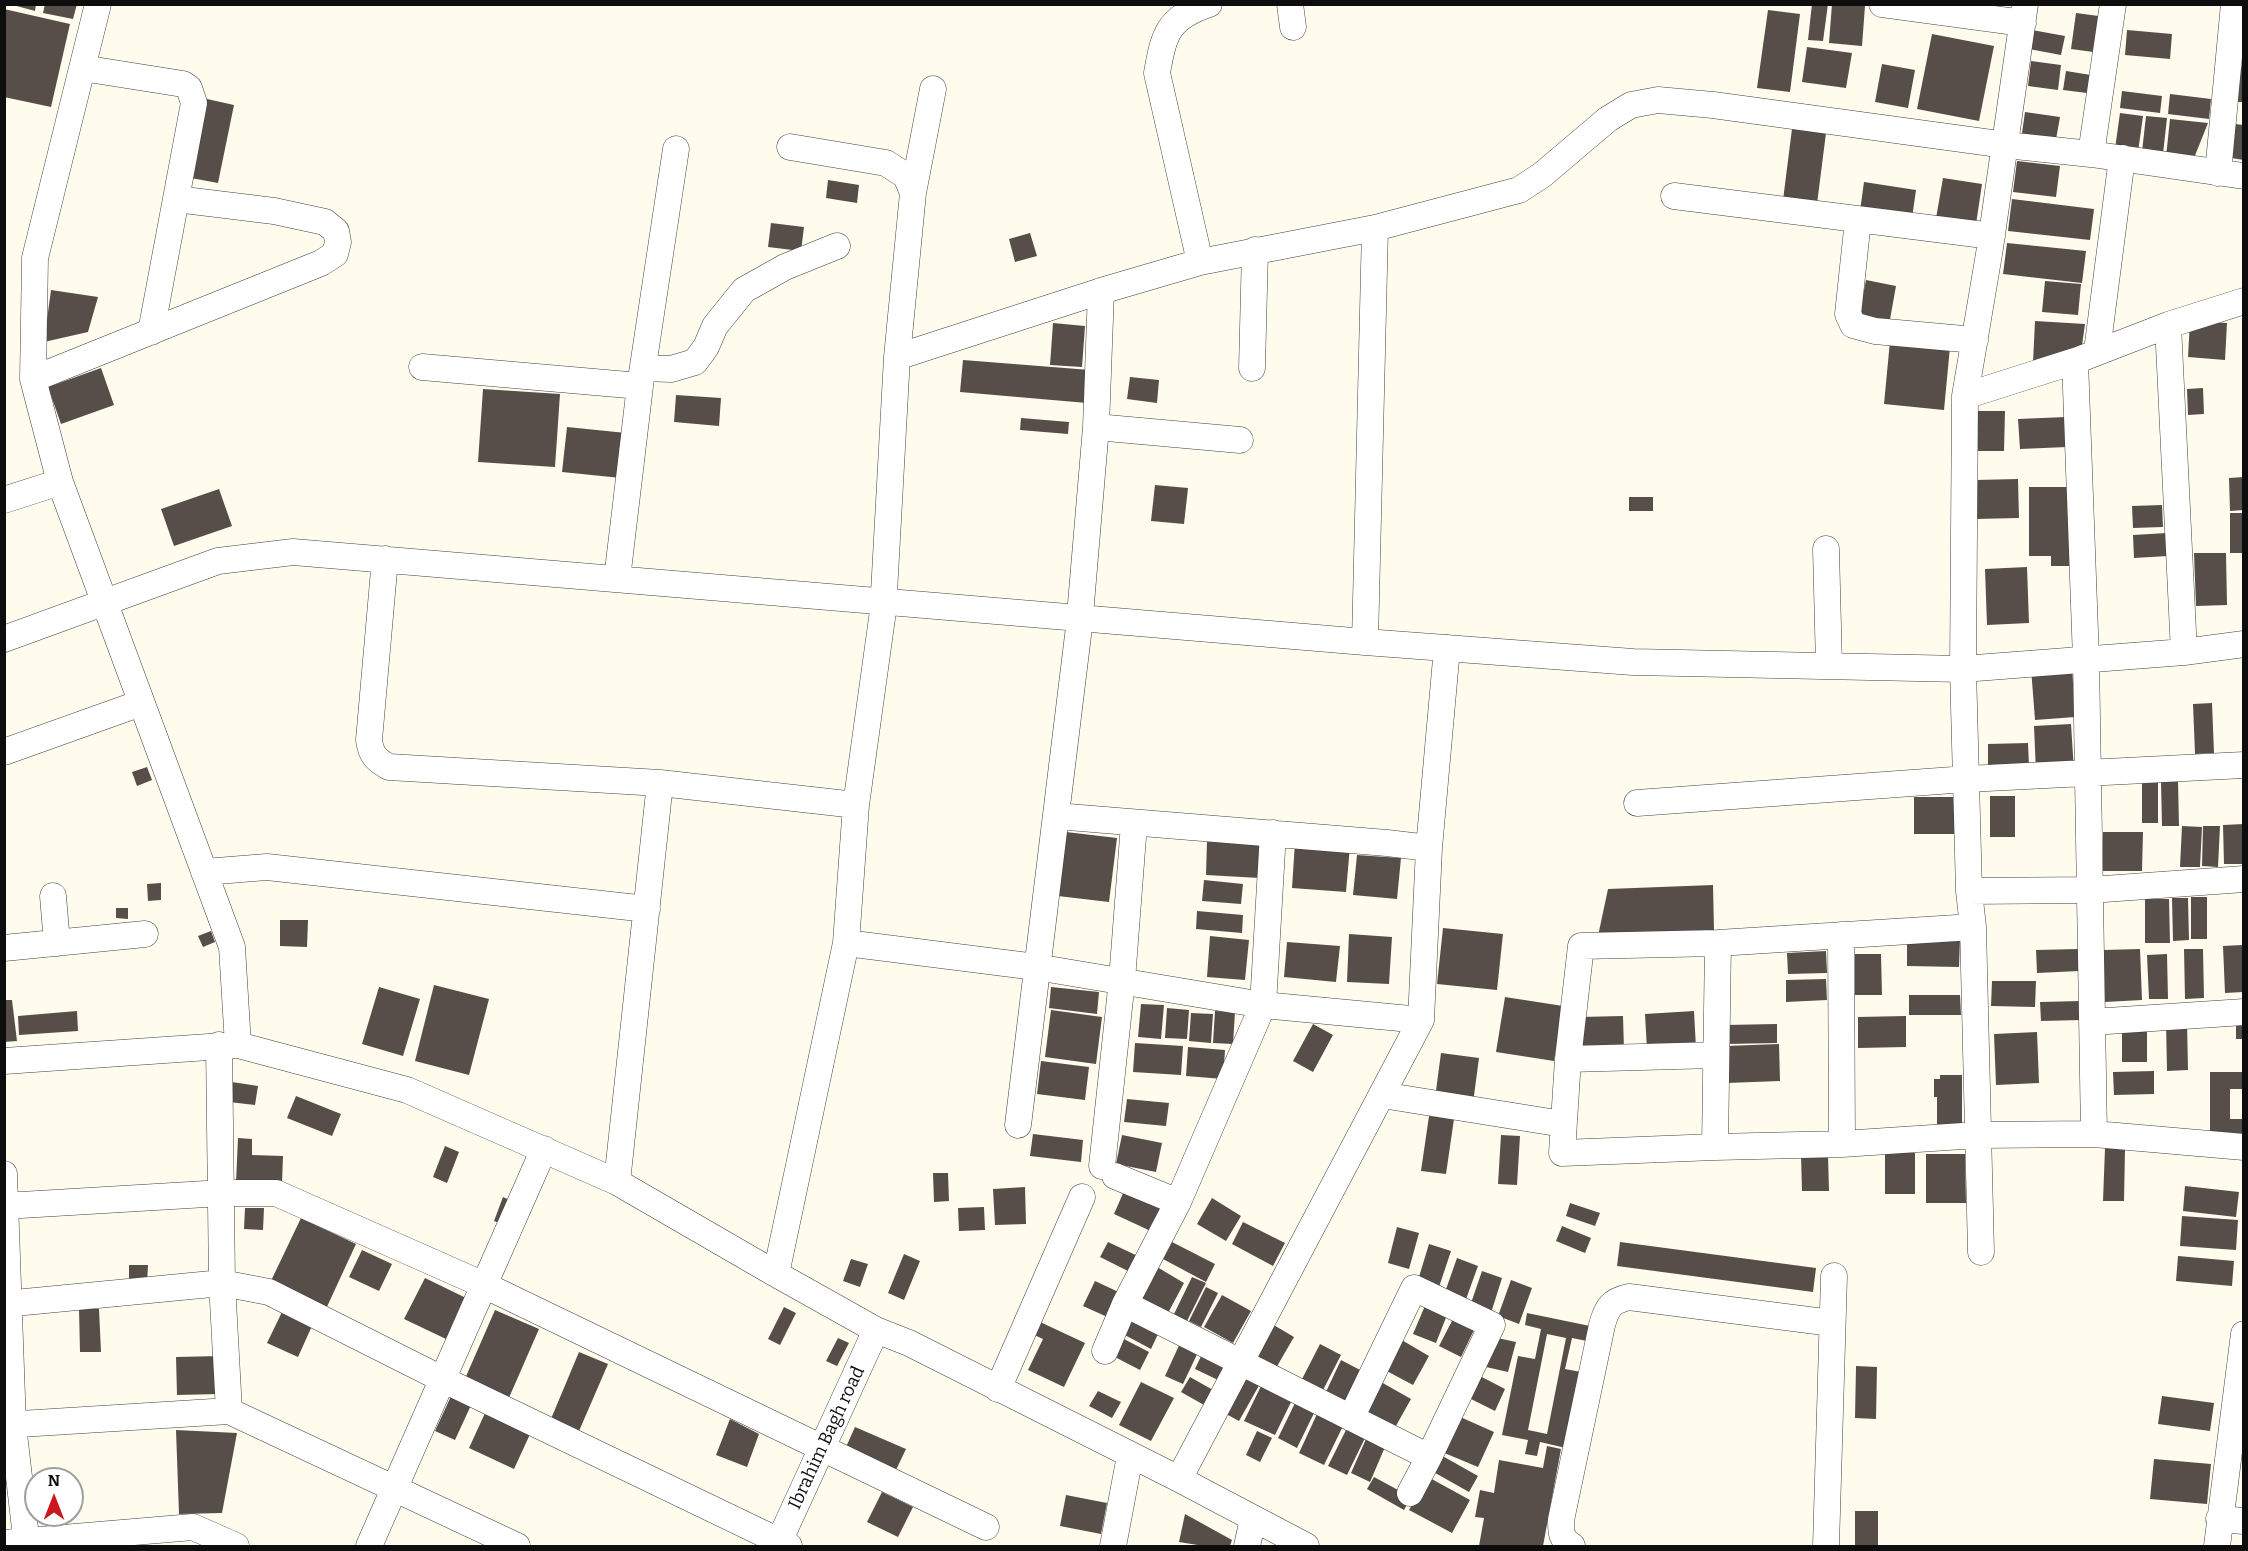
<!DOCTYPE html>
<html>
<head>
<meta charset="utf-8">
<style>
	body { margin:0 }
	#map { position:relative; width:2248px; height:1551px; overflow:hidden; background:#fffcee; font-family:Bitter,serif }
	canvas { display:block }
	.frame { position:absolute; inset:0; border:6px solid #0d0d0d; pointer-events:none }
	.north { position:absolute; left:24px; top:1467px; width:60px; height:60px; box-sizing:border-box; background:#fff; border:2px solid #9e9e9e; border-radius:50%; rotate:0deg; font-size:16px; font-weight:700; line-height:24px; text-align:center; color:#0d0d0d }
	.north::after { content:''; display:block; margin:auto; width:21px; height:27px; background:#cb181e; clip-path:polygon(50% 0,100% 100%,50% 72%,0 100%) }
</style>
</head>
<body>
<div id="map">
<canvas width="2248" height="1551"></canvas>
<div class="frame"></div>
<div class="north">N</div>
</div>
<script>
const ctx = document.querySelector('canvas').getContext('2d');
ctx.lineJoin = 'round';
function fillPath(path, color) {
  ctx.fillStyle = color;
  ctx.fill(path, 'evenodd');
}
function strokePath(path, color, width, dash) {
  ctx.strokeStyle = color;
  ctx.lineWidth = width;
  ctx.lineCap = dash ? 'butt' : 'round';
  ctx.setLineDash(dash || []);
  ctx.stroke(path);
}
function label(font, color, halo, rows, align = 'center') {
  ctx.font = font + ' Bitter,serif';
  ctx.lineWidth = 6;
  ctx.setLineDash([]);
  ctx.textBaseline = 'middle';
  ctx.strokeStyle = halo;
  ctx.fillStyle = color;
  for (const [text, x, y, turn = 0] of rows) {
    ctx.save();
    ctx.translate(x, y);
    ctx.rotate((+turn || 0) * Math.PI / 180);
    ctx.textAlign = isNaN(turn) ? turn : align;
    if (halo) ctx.strokeText(text, 0, 0);
    ctx.fillText(text, 0, 0);
    ctx.restore();
  }
}
const building = new Path2D(`
	M9 4H36L35 11Z
	M45 4H77L73 19 43 13Z
	M1812 4H1828L1823 41 1808 40Z
	M1832 4 1865 6 1862 46 1829 43Z
	M4 9 70 24 51 107 4 97Z
	M1768 10 1800 14 1790 92 1757 88Z
	M2076 13 2106 17 2101 53 2071 49Z
	M2032 30 2065 36 2061 55 2029 49Z
	M2127 30 2172 34 2170 59 2125 55Z
	M1932 34 1994 46 1979 121 1917 109Z
	M1807 47 1852 53 1846 88 1802 82Z
	M2031 61 2061 65 2058 90 2028 86Z
	M1882 64 1915 70 1908 108 1875 102Z
	M2241 67H2244V102H2237Z
	M2066 71 2097 76 2095 94 2063 90Z
	M2122 91 2162 96 2160 113 2120 108Z
	M2170 94 2211 99 2209 119 2168 114Z
	M207 99 234 105 218 183 191 178Z
	M2025 112 2060 117 2055 145 2021 140Z
	M2120 113 2143 116 2138 152 2115 149Z
	M2146 116 2167 118 2163 154 2142 152Z
	M2170 119 2208 123 2194 158 2166 157Z
	M1793 121 1827 125 1817 204 1783 200Z
	M2235 124 2244 125V160L2231 158Z
	M2017 161 2060 166 2056 197 2013 192Z
	M1943 178 1982 184 1975 231 1935 224Z
	M828 180 859 185 857 203 826 198Z
	M1864 182 1916 190 1912 218 1860 211Z
	M2012 199 2094 209 2090 240 2008 231Z
	M771 223 804 227 801 251 768 247Z
	M1030 233 1037 256 1015 262 1009 239Z
	M2007 243 2086 251 2082 283 2003 274Z
	M1866 280 1896 286 1889 325 1858 320Z
	M2045 281 2081 284 2078 315 2042 312Z
	M51 290 98 297 88 332 44 342Z
	M2035 321 2085 324 2081 352 2033 362Z
	M2190 321 2227 323 2225 360 2188 357Z
	M1053 323 1085 326 1082 367 1050 365Z
	M1890 341 1950 347 1944 410 1884 404Z
	M963 360 1090 370 1087 403 960 392Z
	M101 368 114 405 61 424 48 387Z
	M1130 377 1159 380 1157 403 1127 399Z
	M2203 388 2204 414 2188 415 2187 389Z
	M483 389 560 394 555 467 478 462Z
	M676 395 721 398 719 426 674 422Z
	M1975 411H2005L2004 451H1975Z
	M2066 417 2067 447 2020 449 2018 419Z
	M1021 418 1069 422 1068 434 1020 430Z
	M567 427 626 433 621 478 562 472Z
	M2244 477V510L2230 511 2229 478Z
	M2018 479 2019 518 1976 519 1975 480Z
	M1155 485 1188 488 1184 524 1151 521Z
	M2029 487H2070L2071 566H2051V556H2029Z
	M219 489 232 526 174 546 161 509Z
	M1629 497H1653V511H1629Z
	M2162 505 2163 527 2133 528 2132 506Z
	M2230 513H2244V553H2230Z
	M2167 533 2168 556 2134 558 2133 535Z
	M2194 553H2226L2227 605 2196 606Z
	M2027 567 2029 623 1987 625 1985 569Z
	M2072 666 2075 717 2035 720 2031 668Z
	M2212 703 2214 753 2195 754 2193 704Z
	M2071 724 2074 771 2036 773 2034 726Z
	M2028 743 2029 766 1988 767V744Z
	M147 767 152 780 137 786 132 772Z
	M2142 781H2158V823H2142Z
	M2178 781 2179 826H2162L2161 782Z
	M1990 796H2015V837H1990Z
	M1914 797H1954V834H1914Z
	M2244 824V864H2224L2223 825Z
	M2182 826 2202 827 2200 867H2180Z
	M2203 826H2220L2218 867 2202 866Z
	M1066 832 1117 838 1109 902 1058 896Z
	M2103 832H2143L2142 871H2103Z
	M1207 840 1261 842 1260 878 1206 875Z
	M1295 842 1350 846 1346 892 1292 888Z
	M1357 855 1401 858 1397 899 1353 895Z
	M1204 880 1243 884 1241 904 1202 901Z
	M161 883V900L148 901 147 884Z
	M1713 885 1714 930 1598 936 1608 889Z
	M2191 897H2207V939H2191Z
	M2172 898H2188L2189 940 2173 941Z
	M2145 899H2169L2170 943H2145Z
	M116 908H128V919L116 918Z
	M1197 911 1243 915 1242 933 1196 929Z
	M280 920H308L307 947 280 946Z
	M1443 928 1503 934 1497 990 1437 984Z
	M211 931 215 942 203 947 198 936Z
	M1349 934 1392 937 1389 984 1347 982Z
	M1210 936 1249 940 1245 980 1207 977Z
	M1907 938 1960 939 1959 967 1907 966Z
	M1287 942 1340 946 1336 982 1284 977Z
	M2242 945 2243 992 2225 993 2223 946Z
	M2078 949 2079 971 2037 973 2036 950Z
	M2140 949 2142 1000 2105 1002 2103 950Z
	M2184 949H2203L2204 998 2185 999Z
	M1826 951 1827 973 1788 974 1787 953Z
	M1855 954H1881L1882 995H1855Z
	M2167 954 2168 999H2149L2147 955Z
	M1826 979 1827 1000 1786 1002V980Z
	M1992 981H2036L2035 1007 1991 1006Z
	M434 985 489 999 469 1075 415 1061Z
	M379 987 420 999 403 1056 362 1044Z
	M1051 987 1099 992 1097 1014 1049 1008Z
	M1909 995H1960L1961 1015H1909Z
	M1505 997 1563 1006 1554 1061 1496 1052Z
	M4 1000H12L17 1041 4 1042Z
	M2081 1001V1020L2041 1021 2040 1002Z
	M1141 1004 1164 1005 1161 1039 1138 1037Z
	M1167 1008 1189 1010 1187 1039 1165 1038Z
	M1051 1010 1102 1017 1096 1064 1045 1057Z
	M77 1011 78 1031 19 1035 18 1016Z
	M1215 1011 1235 1012 1233 1044 1213 1043Z
	M1694 1011 1696 1048 1647 1050 1645 1014Z
	M1191 1013 1213 1014 1211 1043 1189 1041Z
	M1623 1016 1624 1050 1580 1052 1579 1017Z
	M1906 1016V1047L1858 1048V1017Z
	M2187 1021 2188 1070 2167 1071 2166 1022Z
	M2122 1022H2147V1062H2122Z
	M2236 1023H2244V1039H2236Z
	M1313 1024 1333 1035 1313 1072 1293 1061Z
	M1777 1024V1043L1725 1044V1025Z
	M2037 1032 2039 1083 1996 1085 1994 1034Z
	M1135 1043 1183 1046 1181 1075 1133 1072Z
	M1779 1044 1780 1081 1727 1083 1726 1046Z
	M1188 1047 1225 1050 1223 1079 1186 1076Z
	M1441 1053 1479 1058 1473 1103 1435 1098Z
	M1041 1061 1089 1067 1085 1100 1037 1094Z
	M2154 1071V1094L2114 1095 2113 1072Z
	M2210 1072H2244V1089H2230V1119H2244V1143H2210Z
	M1940 1075H1962V1126H1937V1097H1934V1079H1940Z
	M232 1082 258 1086 255 1105 229 1102Z
	M296 1096 341 1114 332 1136 287 1118Z
	M1127 1099 1169 1103 1166 1126 1124 1122Z
	M1429 1116 1454 1119 1446 1174 1421 1171Z
	M1033 1134 1083 1140 1081 1162 1030 1156Z
	M1122 1135 1162 1143 1156 1172 1116 1164Z
	M1501 1135 1520 1136 1517 1185 1498 1184Z
	M238 1138 252 1139V1155L283 1156 282 1183 236 1182Z
	M445 1146 459 1152 447 1183 433 1177Z
	M2105 1148 2125 1149 2124 1201H2103Z
	M1885 1153H1915V1194H1885Z
	M1926 1154H1965L1966 1203H1926Z
	M1801 1155H1828L1829 1191H1802Z
	M933 1173H948L949 1201 934 1202Z
	M2185 1186 2239 1192 2236 1217 2183 1211Z
	M1025 1187 1026 1224 995 1225 993 1189Z
	M1124 1191 1166 1211 1155 1233 1114 1214Z
	M503 1197 514 1202 504 1225 494 1221Z
	M1212 1198 1241 1216 1226 1241 1197 1224Z
	M1570 1203 1600 1213 1595 1226 1566 1216Z
	M984 1207 985 1230 959 1231 958 1208Z
	M245 1208H264L263 1230 244 1229Z
	M2182 1216 2238 1220 2236 1250 2180 1246Z
	M301 1218 356 1244 325 1311 269 1285Z
	M1243 1222 1285 1243 1273 1266 1232 1244Z
	M1562 1226 1591 1238 1585 1253 1556 1241Z
	M1397 1227 1419 1233 1409 1269 1388 1263Z
	M1108 1242 1142 1258 1134 1274 1100 1257Z
	M1172 1242 1215 1264 1206 1282 1163 1259Z
	M1620 1242 1816 1268 1813 1292 1617 1266Z
	M1429 1244 1451 1251 1439 1287 1418 1280Z
	M362 1250 392 1264 379 1291 349 1277Z
	M904 1254 920 1261 904 1300 888 1293Z
	M2178 1256 2234 1261 2232 1286 2176 1281Z
	M1457 1258 1478 1266 1465 1302 1444 1295Z
	M851 1259 868 1264 860 1287 843 1281Z
	M129 1265H148L147 1284 129 1283Z
	M1157 1267 1184 1283 1168 1313 1140 1298Z
	M1482 1271 1502 1278 1491 1313 1470 1306Z
	M1192 1277 1206 1283 1187 1321 1174 1314Z
	M425 1278 466 1298 446 1339 404 1319Z
	M1511 1280 1532 1288 1519 1324 1498 1316Z
	M1095 1281 1125 1295 1114 1320 1083 1306Z
	M1206 1287 1218 1293 1201 1327 1189 1321Z
	M1222 1295 1251 1311 1233 1343 1204 1327Z
	M1427 1301 1449 1310 1436 1343 1413 1334Z
	M784 1307 796 1313 780 1345 768 1339Z
	M79 1309H99L101 1352H80Z
	M495 1310 539 1329 508 1400 464 1381Z
	M282 1312 312 1326 298 1357 267 1343Z
	M1527 1313 1590 1326 1587 1341 1572 1338 1565 1369 1581 1372 1566 1448 1540 1442 1537 1456 1525 1454 1528 1440 1502 1435 1518 1356 1535 1359 1541 1329 1525 1325ZM1547 1334 1566 1338 1547 1434 1528 1430Z
	M1130 1317 1159 1332 1151 1349 1121 1333Z
	M1453 1319 1474 1330 1461 1357 1439 1346Z
	M1038 1321 1085 1343 1064 1387 1028 1370 1043 1339 1032 1334Z
	M1272 1324 1294 1337 1276 1368 1254 1355Z
	M1120 1337 1149 1352 1140 1370 1111 1355Z
	M1493 1337 1516 1342 1508 1372 1486 1367Z
	M838 1338 849 1343 837 1366 826 1361Z
	M1182 1339 1200 1348 1183 1384 1165 1376Z
	M1400 1339 1429 1356 1413 1385 1383 1369Z
	M1320 1344 1341 1355 1322 1392 1301 1381Z
	M579 1352 608 1364 576 1438 548 1426Z
	M1203 1352 1226 1362 1218 1380 1195 1369Z
	M220 1356V1394L177 1395 176 1357Z
	M1341 1360 1364 1372 1347 1407 1324 1396Z
	M1856 1366 1877 1367 1876 1419 1855 1418Z
	M1248 1375 1261 1382 1239 1421 1226 1414Z
	M1478 1375 1505 1389 1495 1411 1467 1397Z
	M1190 1377 1213 1390 1204 1405 1181 1392Z
	M1141 1382 1174 1398 1151 1441 1119 1425Z
	M1381 1382 1411 1399 1392 1433 1362 1416Z
	M1262 1384 1293 1398 1275 1435 1244 1421Z
	M1098 1391 1121 1402 1112 1418 1089 1406Z
	M452 1394 472 1403 455 1440 435 1431Z
	M2162 1396 2214 1403 2210 1431 2158 1424Z
	M1296 1401 1315 1411 1297 1448 1278 1438Z
	M486 1411 531 1432 514 1469 469 1448Z
	M1317 1414 1343 1426 1324 1465 1299 1453Z
	M1458 1416 1494 1432 1478 1467 1442 1452Z
	M730 1419 759 1434 747 1467 716 1455Z
	M855 1427 906 1449 896 1470 846 1447Z
	M176 1430 237 1433 222 1513 179 1514Z
	M1346 1430 1365 1438 1347 1475 1328 1466Z
	M1257 1431 1272 1438 1260 1462 1246 1455Z
	M1366 1439 1385 1447 1370 1482 1351 1473Z
	M1547 1446 1561 1449 1543 1546H1479L1484 1518 1475 1517 1480 1490 1494 1493 1499 1460 1543 1468Z
	M1439 1454 1478 1476 1469 1492 1430 1470Z
	M2154 1459 2211 1464 2207 1504 2150 1499Z
	M1374 1477 1411 1497 1404 1510 1367 1489Z
	M1428 1477 1470 1500 1452 1533 1409 1510Z
	M882 1492 913 1507 898 1537 867 1522Z
	M1066 1495 1107 1503 1101 1534 1060 1526Z
	M1855 1511H1878V1546H1855Z
	M1185 1514 1232 1540 1230 1546H1204L1179 1542Z`);
const minor = new Path2D(`
	M98 4 35 258 33 379 60 482 232 947 238 1045
	M1290 4 1293 27
	M1882 4 2023 23
	M82 68 183 84 189 88 194 103 151 332
	M2091 154 2113 4
	M2218 173 2234 4
	M913 193 933 89
	M1674 196 1992 236
	M1858 220 1848 314 1853 325 1875 331 1975 340
	M1200 262 1157 73C1164 33 1168 18 1209 4
	M2168 325 2184 652
	M2097 351 2122 158
	M897 357 1101 291 1200 262 1375 228 1519 190 1542 175 1608 119 1631 105 1658 100 1713 105 2006 145 2091 154 2244 176
	M2075 361 2086 659 2094 1134
	M422 367 640 386
	M643 368 671 369 695 362 706 347 715 326 744 290 785 267 837 246
	M1252 368 1255 250
	M33 379 321 263 335 254 338 242 336 231 325 222 274 211 176 199
	M1965 396 2075 361 2168 325 2244 301
	M1096 427 1240 440
	M4 500 60 482
	M1826 549 1829 666
	M385 559 369 740C371 755 376 760 389 767L660 783 617 1182
	M617 579 640 386 676 149
	M4 639 218 561 293 552 1365 642 1633 662 1963 669 2184 652 2244 644
	M1365 642 1375 228
	M4 752 141 703
	M660 783 856 805
	M1637 803 1967 779 2244 765
	M1056 816 1387 843 1429 848 1421 1020 1179 1479
	M1429 848 1447 648
	M204 872 267 867 647 909
	M1969 891 2090 890 2244 879
	M53 896 57 943
	M1973 927 1718 943 1581 946 1568 1059 1562 1153 1715 1147 1842 1144 1978 1135 2094 1134 2244 1147
	M1841 935 1842 1144
	M846 943 1036 967 1263 1005 1421 1020
	M4 948 145 934
	M2092 1022 2244 1012
	M219 1045 222 1283 229 1411 517 1546
	M1568 1059 1715 1055
	M4 1061 238 1045 407 1090 617 1182 776 1274 876 1330 909 1343 1179 1479 1306 1546
	M1382 1095 1563 1124
	M1018 1125 1079 627 1096 427 1101 291
	M1715 1147 1718 943
	M1102 1166 1122 980 1134 824
	M4 1174 13 1425 27 1546
	M1115 1176 1178 1202
	M4 1206 223 1193H276L484 1285 986 1527
	M1981 1252 1973 927 1969 891 1963 669 1965 396 1990 248 2025 4
	M776 1274 846 943 856 805 883 611 897 357 913 193 906 176 886 163 790 147
	M4 1304 222 1283 269 1292 442 1379 789 1546
	M1125 1304 1429 1457 1492 1325 1414 1288 1351 1418
	M1105 1351 1125 1304 1178 1202 1263 1005 1273 833
	M998 1389 1082 1197
	M4 1425 229 1411
	M1410 1493 1429 1457
	M2219 1519 2244 1521
	M4 1543 193 1527 236 1546
	M369 1546 544 1149
	M777 1546 876 1330
	M1113 1546 1130 1456
	M1247 1546 1253 1519
	M1572 1546C1561 1539 1561 1533 1561 1520L1602 1325C1607 1307 1611 1301 1629 1297L1832 1323
	M1826 1546 1834 1276
	M2217 1546 2244 1334`);
const streetNames = [
	["Ibrahim Bagh road",827,1438,-65]
];
fillPath(building, '#574e49');
strokePath(minor, '#404040', 27);
strokePath(minor, '#fff', 26);
label('18px', '#0d0d0d', '#fff', streetNames);
</script>
</body>
</html>
